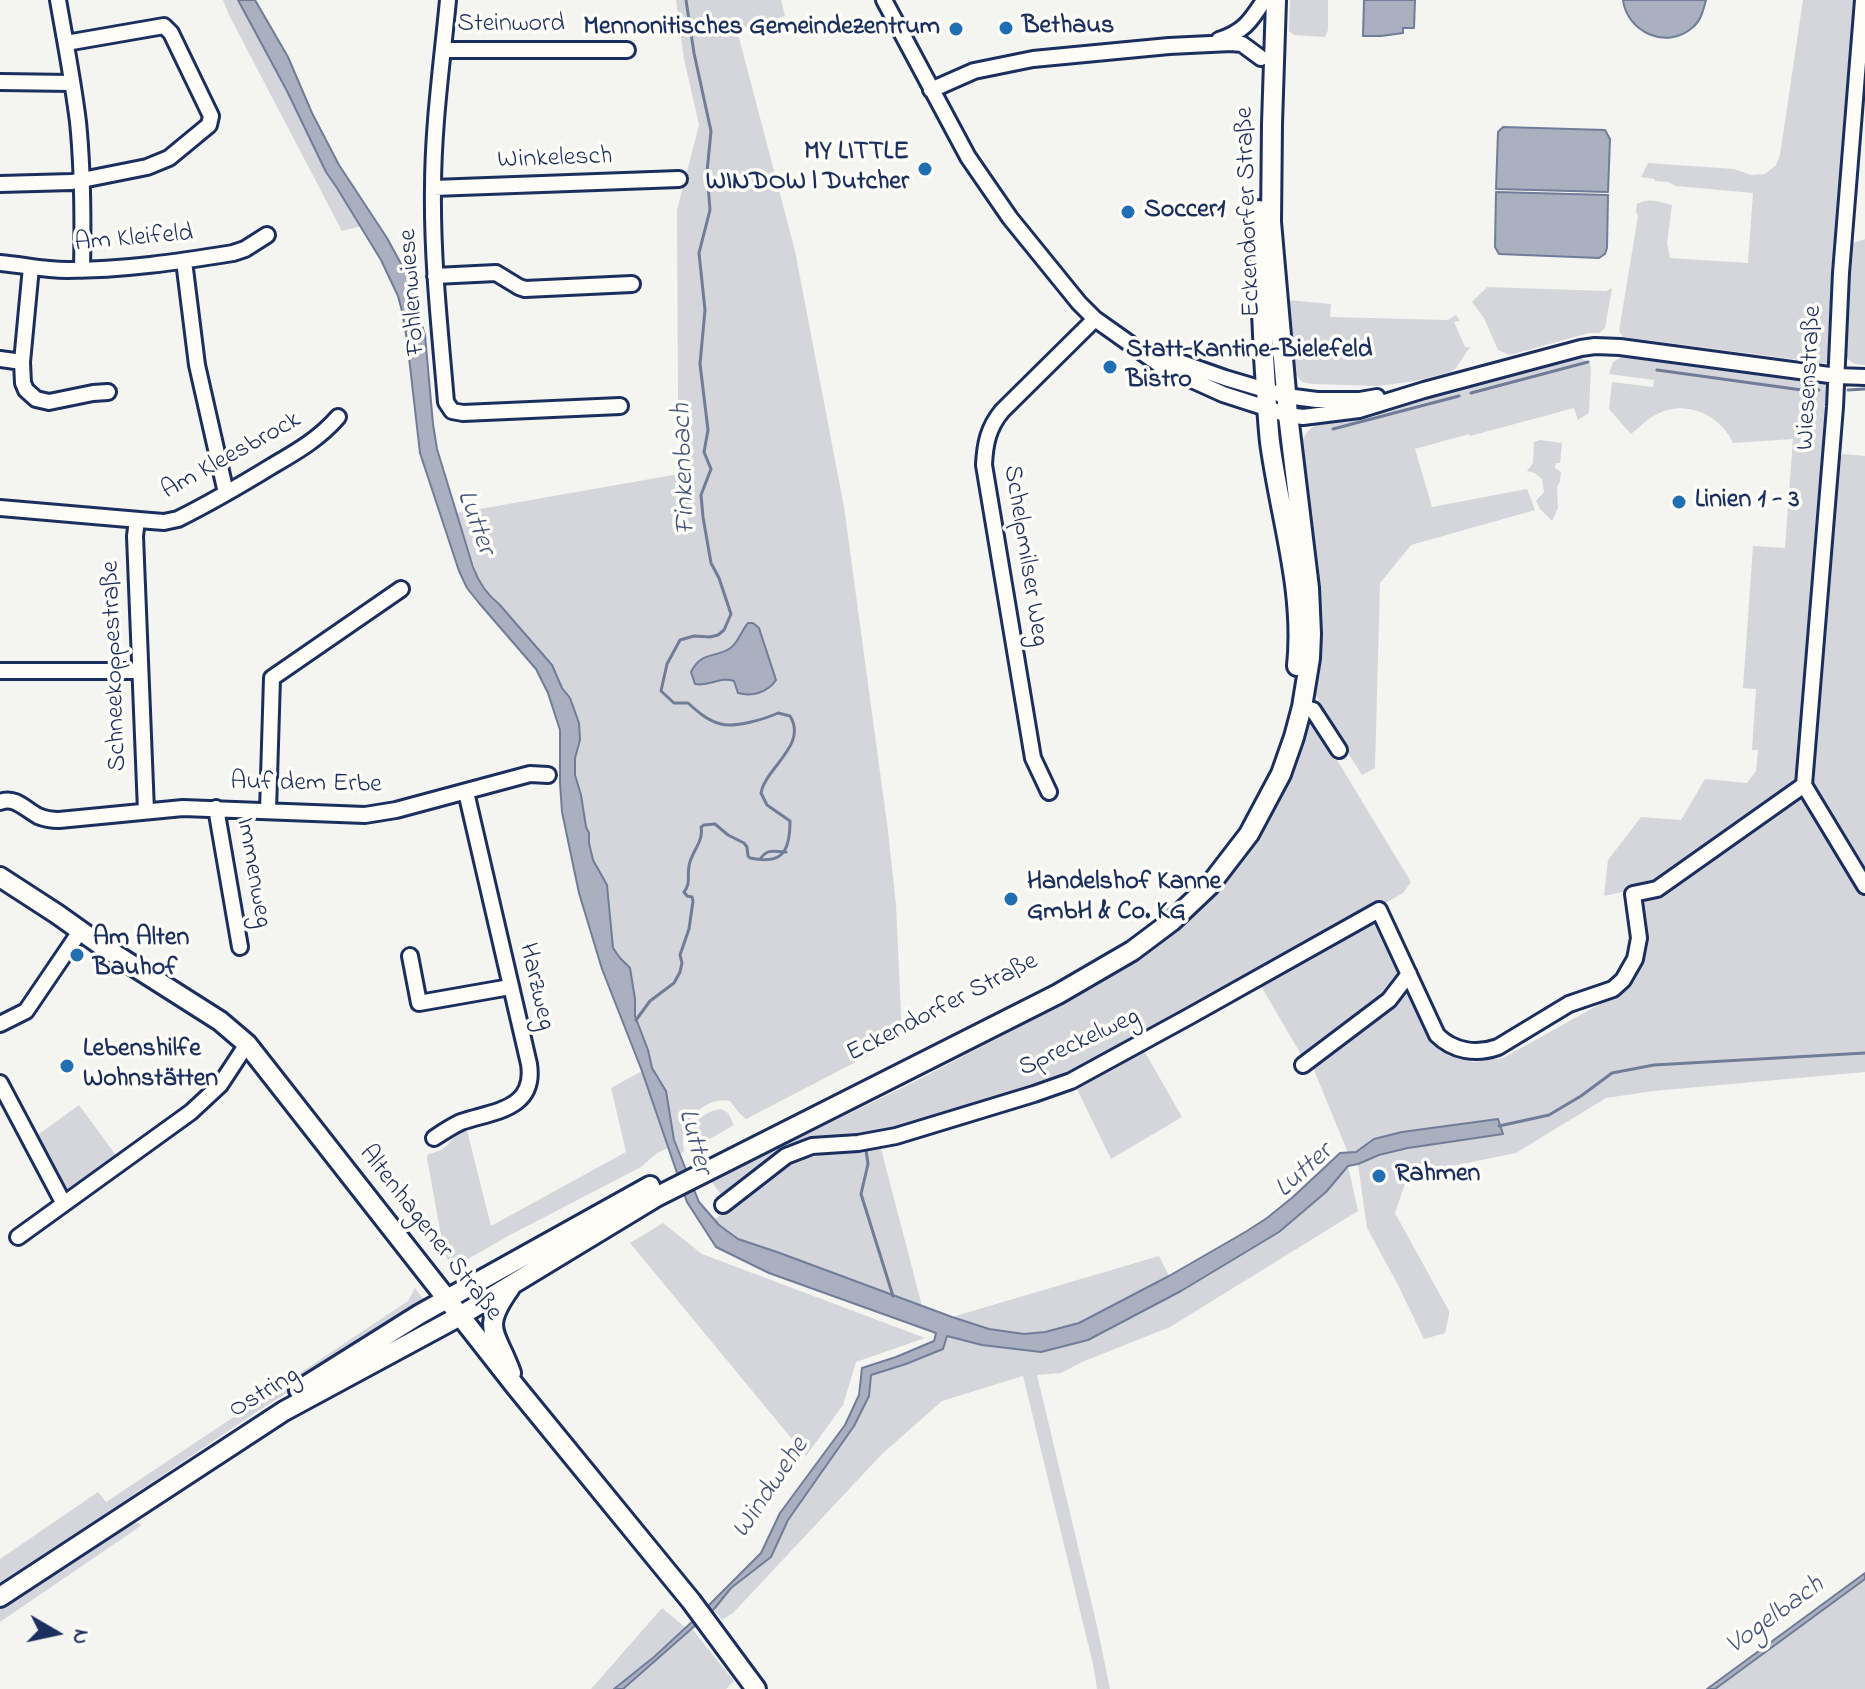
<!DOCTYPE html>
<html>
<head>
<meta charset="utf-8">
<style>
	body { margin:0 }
	#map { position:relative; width:1865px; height:1689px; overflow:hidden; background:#f4f4f1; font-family:"Indie Flower",sans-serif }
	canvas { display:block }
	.north { position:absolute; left:16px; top:1593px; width:80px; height:80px; -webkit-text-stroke:6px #fdfcf7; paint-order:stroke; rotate:99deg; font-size:22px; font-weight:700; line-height:32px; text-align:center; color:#1b2f5e }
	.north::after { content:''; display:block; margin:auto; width:28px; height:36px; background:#1b2f5e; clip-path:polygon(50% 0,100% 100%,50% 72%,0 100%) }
</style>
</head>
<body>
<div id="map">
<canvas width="1865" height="1689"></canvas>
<div class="north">N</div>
</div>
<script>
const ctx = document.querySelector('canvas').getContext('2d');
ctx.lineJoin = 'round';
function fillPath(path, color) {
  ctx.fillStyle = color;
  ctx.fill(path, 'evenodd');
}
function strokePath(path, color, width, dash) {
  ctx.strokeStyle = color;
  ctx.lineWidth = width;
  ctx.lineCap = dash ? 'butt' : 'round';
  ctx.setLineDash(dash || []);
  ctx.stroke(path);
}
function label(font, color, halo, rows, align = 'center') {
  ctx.font = font + ' "Indie Flower",sans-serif';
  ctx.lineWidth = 7;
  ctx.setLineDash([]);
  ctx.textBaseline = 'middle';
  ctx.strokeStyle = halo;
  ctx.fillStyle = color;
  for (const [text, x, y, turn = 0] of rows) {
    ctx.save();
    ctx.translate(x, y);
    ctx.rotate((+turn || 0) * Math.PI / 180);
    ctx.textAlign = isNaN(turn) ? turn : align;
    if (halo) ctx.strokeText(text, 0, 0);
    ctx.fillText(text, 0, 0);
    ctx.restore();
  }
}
const green = new Path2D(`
	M223 0H238L287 91 326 172 361 226 342 231 229 15Z
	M676 0H781L785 16 737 30 795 251 844 507 888 831 896 905 902 1038 746 1119 740 1114 730 1101C709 1096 685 1117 683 1138 682 1142 684 1147 684 1151L680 1154 674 1140 666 1092 652 1068 648 1050 635 1016V999L630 968 620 958 613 948 607 885 593 860 589 843V833L586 827 581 795 575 775V758L580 740 579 723 570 698 562 688 552 665 480 584 457 513 690 472 678 404 677 210 699 125 684 59Z
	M1290 0H1328V30L1325 37 1294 35 1289 31Z
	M1803 0H1858L1835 250 1830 364 1623 337 1619 331 1638 216 1636 211 1637 204C1648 197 1660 202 1672 205L1667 243 1670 258 1748 263 1753 193 1676 186 1668 182 1655 181 1654 179 1641 177 1648 163 1734 169 1751 175 1765 174 1776 165 1780 155Z
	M1865 239V365C1853 365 1847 361 1843 350L1849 248 1851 244Z
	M1487 287 1606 291 1612 288 1605 328 1599 333H1589L1510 355 1498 350 1484 318 1472 302Z
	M1287 300 1331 304 1330 317 1448 320 1456 315 1460 321 1454 322 1465 347H1470L1456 368 1451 372 1416 381 1378 386 1312 384 1302 382 1294 372Z
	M1625 355 1816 380 1831 385 1796 784 1650 886 1604 896 1608 860 1641 817 1681 820 1705 779 1747 783 1756 771 1758 750H1752L1756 689 1743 688 1753 546 1785 548 1793 439 1733 443C1721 415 1686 399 1657 414 1647 419 1640 427 1631 434L1609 409 1612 382 1653 387 1654 380 1609 374 1613 362Z
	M1570 356C1580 356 1585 359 1591 366L1589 413 1578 420 1574 408 1470 436 1469 434 1415 449 1432 507 1527 489 1535 510 1411 545 1380 583 1375 768 1362 775 1339 739 1312 688V560L1301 446C1305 431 1311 427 1324 421Z
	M1540 440 1562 443 1560 463H1556L1555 468 1561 472 1560 482 1557 487 1558 508 1552 521 1540 509 1536 501 1544 492 1542 479 1535 473 1527 471 1533 463 1534 442Z
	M1843 454 1865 456V874L1812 784 1810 773 1838 459Z
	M1311 717 1411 882 1403 893 1092 1069 908 1129 858 1138 808 1141 723 1197 711 1181 908 1085 1046 1013 1104 981 1150 948 1286 783 1306 730 1309 718Z
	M1799 794 1807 797 1865 893V1072L1653 1091 1606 1098 1516 1153 1408 1175 1395 1213 1449 1311V1315L1445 1333 1424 1339 1397 1283 1367 1228 1358 1164C1404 1145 1454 1143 1503 1134L1498 1120 1402 1132 1374 1139 1356 1152 1348 1153 1312 1065 1405 987 1430 1038 1438 1048 1449 1055 1473 1062 1503 1058 1611 998 1625 987 1639 898Z
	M1371 918 1401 978 1394 991 1302 1056 1258 981Z
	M1142 1047 1182 1117 1111 1159 1074 1083Z
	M642 1071 668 1148 657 1153 641 1167 510 1235 454 1267 448 1260 444 1252 427 1158 428 1154C452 1150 449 1137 466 1126L491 1226 626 1152 611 1088Z
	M79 1105 118 1158 73 1191H65L35 1137Z
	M721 1109 728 1113 734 1125 694 1148C687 1127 700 1112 721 1109Z
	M880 1145 922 1306C880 1290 839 1275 798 1260 768 1249 737 1244 714 1220L789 1161Z
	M1348 1166 1358 1211 1170 1327 1082 1362 1061 1373 1037 1375 1097 1626 1110 1689H1097L1093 1664 1023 1376 942 1401 882 1454 733 1613 722 1620 714 1609 731 1588 771 1557 788 1520 854 1426 869 1396 870 1375 906 1364 943 1349 947 1336 982 1345 1041 1352 1088 1340 1181 1291 1279 1232 1326 1192Z
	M663 1223 702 1254 925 1338 856 1362 843 1405 806 1456 630 1243Z
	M1159 1256 1169 1276C1126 1299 1075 1334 1025 1334 1000 1333 976 1325 952 1317Z
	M415 1288 423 1299 420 1306 404 1319 258 1411 0 1585V1559L98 1492 106 1502 408 1301Z
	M132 1521 142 1525 0 1622V1608Z
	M1865 1579V1689H1715Z
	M662 1608 685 1627 654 1657 614 1689H591Z
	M692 1629 734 1681 726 1689H623Z`);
const water = new Path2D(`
	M238 0H255L288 57 312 113 339 165 387 238 405 271 425 335 433 424 437 449 473 567C479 583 486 594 499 604L552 665 562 688 570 698 579 723 580 740 575 758V775L581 795 586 827 589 833V843L593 860 607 885 613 948 620 958 630 968 635 999V1016L648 1050 652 1068 666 1091 674 1140 699 1202 719 1225 738 1239 777 1252 952 1317 989 1329 1024 1334 1045 1332 1079 1323 1169 1276 1247 1231 1267 1218 1293 1197 1340 1153 1356 1152 1374 1139 1402 1132 1498 1119 1503 1134 1408 1148 1379 1155 1358 1164 1348 1166 1326 1192 1279 1232 1181 1291 1088 1340 1041 1352 982 1345 947 1336 943 1349 906 1364 871 1375 869 1396 854 1426 788 1520 771 1557 731 1588 714 1609 623 1689H614L654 1657 694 1620 761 1553 780 1513 845 1425 859 1395 862 1368 896 1357 934 1341 936 1333 769 1273 716 1247 687 1202 642 1071 602 969 579 893 562 812 560 783V730L548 693 536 669 479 603 467 588 459 571 420 453 407 340 402 311 398 296 381 260 337 188 326 172 287 91Z
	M1364 0H1415L1414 28H1403V33L1381 36H1363Z
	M1623 0H1706C1703 11 1701 21 1692 28 1666 50 1627 32 1623 0Z
	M1503 127 1605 130 1610 139 1608 192 1496 189 1498 132Z
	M1496 192 1608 195 1607 248 1605 254 1599 258 1499 254 1495 247Z
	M748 623H753L759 628 776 680C768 692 753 697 738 693L734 681C721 676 709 687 695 684L691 672C701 652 713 658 729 649 738 644 741 631 748 623Z
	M1865 1573V1579L1715 1689H1707Z`);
const stream = new Path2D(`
	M1657 370 1802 390H1819
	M1848 390 1865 389
	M1471 393 1588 362
	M1333 429 1459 396
	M761 858C768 848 775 852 786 852
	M636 1020 650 1001 674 983 680 972 682 963 680 955 689 929 693 901 692 897 687 896 684 892C691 883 687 877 689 866 691 852 704 842 701 827L704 825 715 824 728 835 744 843 747 847 748 856 750 858C782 865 790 852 790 821L767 805 761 793C766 767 808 745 790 716L778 713C765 719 735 728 721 724 708 721 698 712 688 703H674L661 691 667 664 680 640 694 636 710 637 718 635 724 630 731 614 719 578 711 563 703 517 701 495 711 469 704 452 708 430 700 364 705 310 699 253 710 210 707 172 711 131 694 53 686 0
	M1499 1126 1549 1115 1581 1096 1612 1073 1654 1065 1865 1053
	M866 1150 868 1164 861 1194 893 1296`);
const minor = new Path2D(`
	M58 0C65 40 73 81 78 122 83 171 83 220 82 270
	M448 0C442 63 433 126 433 189 432 260 440 331 446 402L452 411 463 413 620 406
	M884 0 968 157 1010 218 1079 303 1095 319 1160 365 1172 371 1223 394 1288 415 1303 417 1359 410 1424 390 1581 348 1595 346 1620 347 1837 376 1865 377
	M1863 0 1841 273 1835 407 1804 785 1865 886
	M1219 40C1243 32 1250 22 1263 2
	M443 50H627
	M0 82 72 83
	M931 90 974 71 1033 59 1169 46 1231 43 1242 44 1261 58
	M0 184 72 182 147 167 169 158 209 125 211 116 171 33 164 26 66 43
	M433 188 679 179
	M184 261 197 365 226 493
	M0 263C23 265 44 270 67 270 123 270 178 262 233 253L245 249 267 235
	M31 267 22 362 23 383 26 390 36 399 49 402 93 393 108 392
	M435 276 496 273 519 287 525 289 632 284
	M1157 354 1225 378 1286 396 1317 400H1360L1377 397
	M0 359 22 362
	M0 508 151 521 164 522 178 519C210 503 241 485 272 466 296 452 319 439 338 417
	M137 520 135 536 146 811
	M0 671H140
	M1302 707 1313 710 1339 750
	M1049 792 1033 758 984 465C985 444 988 428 1002 411L1095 319
	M0 802C15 796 25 809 38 816 45 819 52 820 59 820L183 808 365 815 396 810 530 774 548 775
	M216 808 240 947
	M268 811 272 678 401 589
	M410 956 419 1003 510 987
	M0 1024 26 1011 81 930
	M1303 1065 1389 1000 1409 974
	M0 1083 64 1204
	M434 1138C443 1132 452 1126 461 1122 493 1111 536 1110 529 1064L466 792
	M723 1205 786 1156 812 1146 858 1143 896 1136 1034 1094 1071 1081 1190 1016 1379 910 1437 1035C1453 1051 1476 1055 1498 1047L1569 1004 1613 989 1623 980 1635 959 1639 938 1633 894 1657 889 1804 785
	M18 1237 191 1112 220 1085 247 1044`);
const major = new Path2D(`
	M1259 210C1259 259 1262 308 1264 357 1266 385 1267 414 1270 442 1280 517 1305 590 1297 666
	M0 877 57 914 102 946 220 1021 247 1044 516 1387 691 1601 756 1689
	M510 1288C480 1330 496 1331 511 1373
	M299 1390 420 1314 650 1186
	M0 1597 284 1411 460 1316 656 1197 1058 994 1132 951 1172 921 1209 886 1249 834 1281 774 1294 737 1302 707 1310 658 1311 634 1309 588 1288 415 1271 222 1272 124 1276 0`);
const markers = [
	[1006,28,8,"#1f6fb2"],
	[956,29,8,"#1f6fb2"],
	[925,169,8,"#1f6fb2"],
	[1128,212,8,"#1f6fb2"],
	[1110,367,8,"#1f6fb2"],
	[1679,502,8,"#1f6fb2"],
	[1011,899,8,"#1f6fb2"],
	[77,955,8,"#1f6fb2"],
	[67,1066,8,"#1f6fb2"],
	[1379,1176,8,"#1f6fb2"]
];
const streetNames = [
	["Steinword",511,26],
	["Winkelesch",555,160,-2],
	["Eckendorfer Straße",1250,212,-92],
	["Am Kleifeld",134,240,-5],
	["Fohlenwiese",414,292,-94],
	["Wiesenstraße",1811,378,-87],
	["Am Kleesbrock",232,457,-29],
	["Schelpmilser Weg",1024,556,81],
	["Schneekoppestraße",116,666,-92],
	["Auf dem Erbe",306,785,1],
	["Immenweg",252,873,80],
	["Harzweg",535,987,77],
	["Eckendorfer Straße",943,1009,-27],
	["Spreckelweg",1080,1044,-25],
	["Altenhagener Straße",429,1234,52],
	["Ostring",265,1394,-31]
];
const poiNames = [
	["Bethaus",1022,28],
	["Mennonitisches Gemeindezentrum",940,29,"right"],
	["MY LITTLE",909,154,"right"],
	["WINDOW | Dutcher",909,184,"right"],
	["Soccer1",1144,212],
	["Statt-Kantine-Bielefeld",1126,352],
	["Bistro",1126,382],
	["Linien 1 - 3",1695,502],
	["Handelshof Kanne",1027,884],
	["GmbH & Co. KG",1027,914],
	["Am Alten",93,940],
	["Bauhof",93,970],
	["Lebenshilfe",83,1051],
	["Wohnstätten",83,1081],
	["Rahmen",1395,1176]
];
const waterNames = [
	["Finkenbach",686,469,-92],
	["Lutter",474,523,70],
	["Lutter",693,1142,75],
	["Lutter",1305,1172,-42],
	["Windwehe",772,1489,-56],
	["Vogelbach",1776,1617,-36]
];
fillPath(green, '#d4d6db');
fillPath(water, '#aab0bf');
strokePath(water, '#717c98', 2);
strokePath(stream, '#717c98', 3);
strokePath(minor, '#1b2f5e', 20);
strokePath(major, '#1b2f5e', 24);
strokePath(minor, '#fdfcf7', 14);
strokePath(major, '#fdfcf7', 18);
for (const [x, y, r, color] of markers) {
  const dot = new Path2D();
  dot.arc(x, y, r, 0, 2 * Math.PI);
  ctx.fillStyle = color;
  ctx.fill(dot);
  strokePath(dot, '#fdfcf7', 3);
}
label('26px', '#1b2f5e', '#fdfcf7', streetNames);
label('bold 26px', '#1b2f5e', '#fdfcf7', poiNames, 'left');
label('italic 28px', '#46567b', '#fdfcf7', waterNames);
</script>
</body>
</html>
